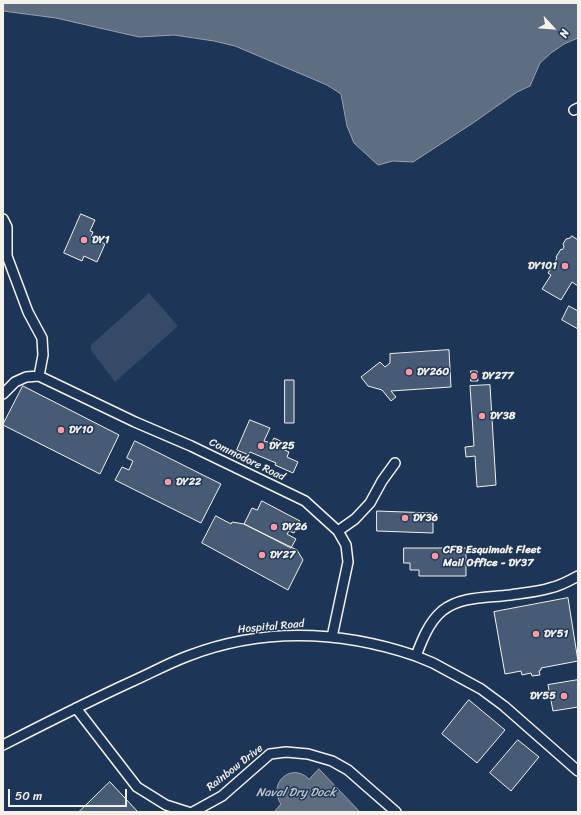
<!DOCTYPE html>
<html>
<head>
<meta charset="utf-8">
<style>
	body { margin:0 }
	#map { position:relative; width:581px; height:815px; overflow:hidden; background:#1d3557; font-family:Sriracha,sans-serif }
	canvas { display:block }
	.frame { position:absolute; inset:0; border:4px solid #f4f1e8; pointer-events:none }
	.north { position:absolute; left:533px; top:8px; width:40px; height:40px; -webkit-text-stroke:3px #1d3557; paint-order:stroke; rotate:116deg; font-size:11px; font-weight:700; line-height:16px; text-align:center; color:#f4f1e8 }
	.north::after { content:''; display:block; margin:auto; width:14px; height:18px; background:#f4f1e8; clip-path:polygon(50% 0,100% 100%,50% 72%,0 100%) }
	.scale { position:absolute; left:8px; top:789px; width:119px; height:18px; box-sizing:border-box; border:2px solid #f4f1e8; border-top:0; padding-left:5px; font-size:12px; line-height:14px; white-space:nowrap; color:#f4f1e8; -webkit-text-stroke:3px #1d3557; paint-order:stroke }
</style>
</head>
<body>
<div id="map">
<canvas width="581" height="815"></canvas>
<div class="frame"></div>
<div class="north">N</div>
<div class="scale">50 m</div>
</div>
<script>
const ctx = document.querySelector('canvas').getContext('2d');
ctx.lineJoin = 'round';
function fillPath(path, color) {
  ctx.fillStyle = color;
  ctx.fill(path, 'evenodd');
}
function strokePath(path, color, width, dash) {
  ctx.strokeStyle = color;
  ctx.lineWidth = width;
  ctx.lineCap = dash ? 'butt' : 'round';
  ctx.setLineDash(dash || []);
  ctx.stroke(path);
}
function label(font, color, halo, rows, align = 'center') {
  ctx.font = font + ' Sriracha,sans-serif';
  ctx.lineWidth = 3;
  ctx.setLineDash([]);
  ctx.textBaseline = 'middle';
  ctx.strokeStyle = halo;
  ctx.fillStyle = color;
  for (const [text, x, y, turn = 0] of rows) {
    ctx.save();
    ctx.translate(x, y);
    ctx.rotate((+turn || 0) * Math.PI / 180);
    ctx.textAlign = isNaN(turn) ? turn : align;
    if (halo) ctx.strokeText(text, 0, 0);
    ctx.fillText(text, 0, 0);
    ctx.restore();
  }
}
const green = new Path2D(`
	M149 293 178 326 115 382 91 350V345Z`);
const water = new Path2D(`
	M3 3H578V38L564 44 551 53 540 63 530 86 517 92 473 123 413 162 393 161 378 165 354 143 347 126 341 94 327 85 235 46 214 41 174 35 139 37 56 18 3 11Z
	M319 769 360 812H274L281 804C267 784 291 761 309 779Z`);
const building = new Path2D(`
	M81 214 95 220 90 231 93 232 91 237 105 244 97 262 84 256 82 261 64 253Z
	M572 236 578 240V286L572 282 561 300 542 289 551 275 548 273 557 258 556 257 561 249 562 250 564 247 563 244 566 239 570 238Z
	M569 306 578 311V329L562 320Z
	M449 350 451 387 391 391 396 397 391 401 382 390 368 386 361 377 380 362 385 367 390 363V354Z
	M471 371H477L478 381H471Z
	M285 380H294V423H285Z
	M490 385 496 485 477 487 475 456 466 457 465 447 474 446 470 386Z
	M23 386 119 435 100 474 3 425Z
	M250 420 270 428 264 441 271 443 274 438 285 443 282 449 289 452 287 457 298 462 293 473 275 465 276 463 250 452 249 455 237 450Z
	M135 441 221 484 201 523 115 480 122 467 129 470 133 461 127 458Z
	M262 501 300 521 294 533 289 531 287 534 296 539 291 548 244 524 252 508 257 510Z
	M377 511 433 513V533L377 531Z
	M216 516 231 524 232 522 244 524 297 550 303 560 288 590 202 543Z
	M404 548H466V576H419V570H410V563H404Z
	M568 598 578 661 541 668V670L539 671 540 675 532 676 531 673 522 675 521 671 505 674 494 612Z
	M578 680V707L553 711 548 685Z
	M469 700 505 730 477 763 442 734Z
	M518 740 539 757 511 791 490 773Z
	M110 782 138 812H79Z`);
const service = new Path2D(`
	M574 110 578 108
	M3 219 7 227V256L28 312 42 338 43 355 39 376
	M3 394 15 382 26 377 39 376 135 422 191 446 305 501 338 531 346 545 348 562 332 637
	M338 531 355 519 370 503 382 481 395 463
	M416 656 433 663 481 689 504 706 578 771
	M76 708 137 787 166 805 188 812
	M3 745C46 723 89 701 133 681 151 673 169 663 188 656 264 627 339 630 416 656 422 640 429 622 442 611 461 596 487 598 510 595 523 593 537 592 550 588 560 586 569 581 578 576
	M193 812 222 796 270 754 286 752 308 754 332 761 348 770 396 812`);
const markers = [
	[84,240,4,"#ff9aa2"],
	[565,266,4,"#ff9aa2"],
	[409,372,4,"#ff9aa2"],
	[474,376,4,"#ff9aa2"],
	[482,416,4,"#ff9aa2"],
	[61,430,4,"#ff9aa2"],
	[261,446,4,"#ff9aa2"],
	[168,482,4,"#ff9aa2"],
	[405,518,4,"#ff9aa2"],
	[274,527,4,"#ff9aa2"],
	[262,555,4,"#ff9aa2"],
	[435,556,4,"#ff9aa2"],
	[536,634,4,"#ff9aa2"],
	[564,696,4,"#ff9aa2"]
];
const poiNames = [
	["DY1",92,240],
	["DY101",557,266,"right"],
	["DY260",417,372],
	["DY277",482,376],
	["DY38",490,416],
	["DY10",69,430],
	["DY25",269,446],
	["DY22",176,482],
	["DY36",413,518],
	["DY26",282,527],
	["CFB Esquimalt Fleet",443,550],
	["Mail Office - DY37",443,563],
	["DY27",270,555],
	["DY51",544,634],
	["DY55",556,696,"right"]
];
const streetNames = [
	["Commodore Road",247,460,26],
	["Hospital Road",271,627,-5],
	["Rainbow Drive",235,768,-38]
];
const waterNames = [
	["Naval Dry Dock",296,793]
];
fillPath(green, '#354a67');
fillPath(water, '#5e6d82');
strokePath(water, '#9aa2ab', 1);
fillPath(building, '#485b74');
strokePath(building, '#f4f1e8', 1);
strokePath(service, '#f4f1e8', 12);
strokePath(service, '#1d3557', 9);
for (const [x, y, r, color] of markers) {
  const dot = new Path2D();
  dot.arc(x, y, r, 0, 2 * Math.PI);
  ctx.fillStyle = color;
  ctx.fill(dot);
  strokePath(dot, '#1d3557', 1.5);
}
label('bold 11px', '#f4f1e8', '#1d3557', poiNames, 'left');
label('11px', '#f4f1e8', '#1d3557', streetNames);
label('italic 12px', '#c0c3c4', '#1d3557', waterNames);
</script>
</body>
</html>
